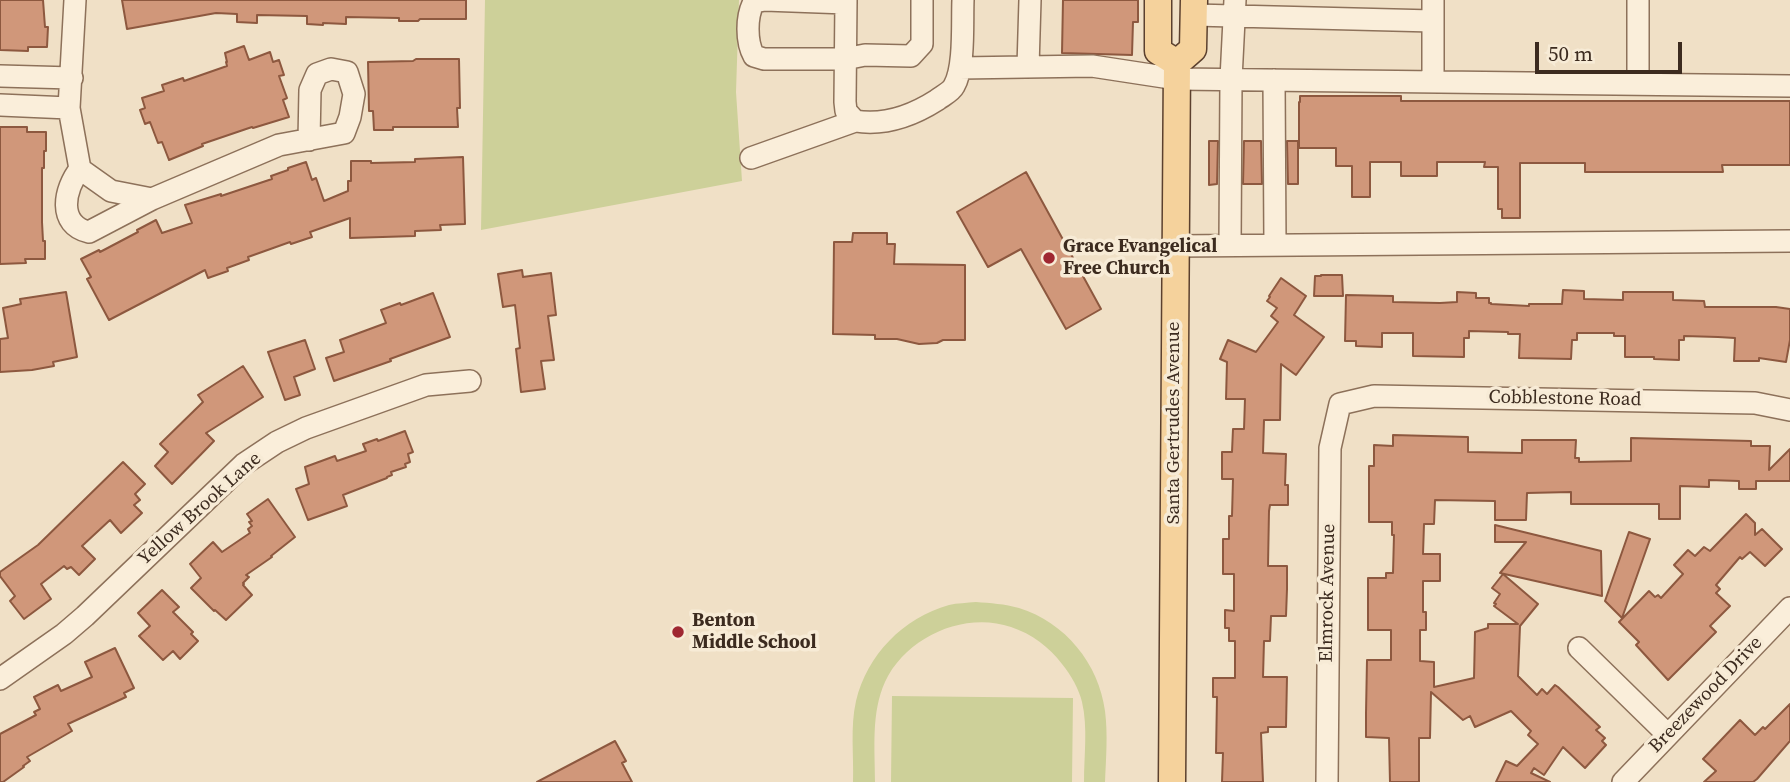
<!DOCTYPE html>
<html>
<head>
<meta charset="utf-8">
<style>
	body { margin:0 }
	#map { position:relative; width:1790px; height:782px; overflow:hidden; background:#f0e0c6; font-family:"Source Serif 4",serif }
	canvas { display:block }
	.scale { position:absolute; left:1535px; top:42px; width:147px; height:32px; box-sizing:border-box; border:4px solid #3c2b1f; border-top:0; padding-left:9px; font-size:21px; line-height:24px; white-space:nowrap; color:#3c2b1f; -webkit-text-stroke:5px #f7ebd6; paint-order:stroke }
</style>
</head>
<body>
<div id="map">
<canvas width="1790" height="782"></canvas>
<div class="scale">50 m</div>
</div>
<script>
const ctx = document.querySelector('canvas').getContext('2d');
ctx.lineJoin = 'round';
function fillPath(path, color) {
  ctx.fillStyle = color;
  ctx.fill(path, 'evenodd');
}
function strokePath(path, color, width, dash) {
  ctx.strokeStyle = color;
  ctx.lineWidth = width;
  ctx.lineCap = dash ? 'butt' : 'round';
  ctx.setLineDash(dash || []);
  ctx.stroke(path);
}
function label(font, color, halo, rows, align = 'center') {
  ctx.font = font + ' "Source Serif 4",serif';
  ctx.lineWidth = 7;
  ctx.setLineDash([]);
  ctx.textBaseline = 'middle';
  ctx.strokeStyle = halo;
  ctx.fillStyle = color;
  for (const [text, x, y, turn = 0] of rows) {
    ctx.save();
    ctx.translate(x, y);
    ctx.rotate((+turn || 0) * Math.PI / 180);
    ctx.textAlign = isNaN(turn) ? turn : align;
    if (halo) ctx.strokeText(text, 0, 0);
    ctx.fillText(text, 0, 0);
    ctx.restore();
  }
}
const green = new Path2D(`
	M485 0H739L736 92 742 181 481 230Z
	M976 602C990 603 1005 604 1019 608 1065 622 1099 664 1105 711 1108 734 1106 759 1105 782H1084C1084 756 1088 727 1082 702 1079 689 1071 675 1062 664 1049 647 1032 634 1011 627 964 611 906 637 885 682 871 713 875 748 875 782H853C854 756 850 727 856 701 867 655 903 618 949 605 957 603 967 603 976 602Z
	M892 696 1073 698 1072 782H891Z`);
const building = new Path2D(`
	M0 0H43L45 27H48L47 47H28V51L0 50Z
	M122 0H466V19H420L418 21H399V18L346 17V24L323 23V25L307 24V16L257 15V23L237 22V14L216 13 127 29Z
	M1063 0H1138V22H1133L1132 55 1062 53Z
	M244 46 249 60 270 52 273 62 279 60 284 75 279 76 287 98 283 100 289 117 253 128 252 127 202 144 203 146 169 160 162 142 158 143 150 122 145 124 140 110 145 108 142 98 164 91 162 85 183 78 184 81 227 66 226 62H227L225 53Z
	M416 59H459L460 108H457L458 127H393V130H374L373 111H369L368 62 413 61Z
	M1300 96H1401V101H1790V165H1722L1723 172H1585V163H1520V218H1502V209H1498V167H1484L1485 162H1437V176H1401V162H1370V197H1352V166H1336V148H1299V102H1300Z
	M0 127H27V132H46V151H44V168H42V222L43 241H45V259H25L26 263 0 264Z
	M1209 141H1218L1217 184 1209 185Z
	M1244 141H1261L1262 184H1243Z
	M1287 141H1298V184H1288Z
	M463 157 465 224 440 225 441 230 415 231V236L350 238V218L310 232 312 237 291 244 290 242 248 257 249 260 227 268 228 271 208 278 205 270 109 320 87 279 91 277 81 259 99 250 100 252 138 232 137 230 156 220 162 233 192 223 185 205 221 194V196L272 179 271 176 288 170V168L306 162 312 180 316 178 324 201 348 191V181H351V161H371V163L415 162V159Z
	M1026 172 1101 309 1066 329 1021 249 988 267 957 212Z
	M853 233H887V244H895L894 264 965 265V340H943L937 343 919 344 897 339H875V335L833 334 834 242H852Z
	M522 270 523 277 551 273 556 315 548 316 554 360 541 361 545 389 521 392 516 349 520 348 515 305 503 307 498 274Z
	M1321 275H1342L1343 296H1314L1315 276H1321Z
	M1281 278 1306 296 1294 315 1324 337 1296 375 1281 364 1280 420H1264L1263 453 1286 454 1285 485H1288V505H1270L1269 511 1268 566H1287V589L1286 616H1271L1270 641H1264L1263 677H1287L1286 727H1268V732L1261 733 1263 782H1222L1223 753H1216L1217 697H1213V678H1235V641H1229V628H1225V610L1234 611V574H1223V539H1229V516H1232L1233 479H1222V452H1232L1233 429H1244L1245 399H1226L1227 362 1220 359 1228 340 1256 352 1278 322 1271 316 1277 308 1267 301 1270 297 1269 296Z
	M1563 290 1584 291V299L1623 300V292H1673V300L1704 301 1705 307H1776L1790 309V340L1786 362 1759 358V361H1734L1735 338 1718 337 1684 336V340H1679V360L1654 359V357H1625V336H1614V333H1577V340H1572L1571 359 1519 358 1520 334H1508V332L1469 331V338H1464V357L1413 356V333H1382V347L1356 346V341H1345L1346 295 1393 296V302L1440 303 1457 302V292L1476 293V298H1489V303H1491V304L1529 306V304H1562Z
	M66 292 77 357 53 362 54 366 32 370 0 372V339L8 338 3 308 21 304 20 299Z
	M433 293 450 337 390 359 391 361 334 381 326 358 344 352 340 340 386 323 381 310 400 303 401 305Z
	M305 340 315 369 294 377 300 395 285 400 268 352Z
	M243 366 263 397 206 433 214 441 172 484 155 466 168 452 160 444 203 402 198 395Z
	M405 431 413 452 408 454 410 462 405 464 406 467 391 472 392 475 387 477V478L343 495 347 506 308 520 296 489 309 484 305 467 335 456 337 461 366 451 363 444 377 439 378 441Z
	M1393 435 1468 437V452L1522 453V440H1576L1575 458H1579V462L1631 461V438L1751 441V446H1770L1769 470 1790 449V481H1756V489H1739V481L1709 480V487L1680 486V519H1659V504H1571V492L1527 493 1526 520H1495V501L1435 500 1434 524H1424L1423 554H1440V581H1423V612H1426V630H1420V661L1434 662V687L1474 678 1475 632 1488 628V624H1518L1494 606 1496 604 1494 603 1500 594 1492 588 1503 574 1538 604 1520 626 1518 676 1537 695 1542 689 1547 694 1555 685 1558 687 1600 727 1596 730 1605 738 1602 741 1606 745 1585 768 1563 747 1544 775 1534 768 1531 773 1550 782H1496L1506 761 1517 766 1538 744 1528 735 1531 731 1511 711 1475 727 1470 716 1463 720 1431 692 1430 738H1419V782H1390L1389 738 1366 737V713L1367 660H1391V630H1368V578H1386V573H1393L1394 535H1392V522H1369V466H1374V445L1393 446Z
	M123 462 145 484 135 494 140 500 134 505 142 513 121 533 110 520 82 546 95 559 79 575 71 567 67 569 64 566 41 584 51 599 24 619 10 601 15 596 0 576V572L38 545Z
	M268 499 295 537 271 556 272 557 246 575 249 577 243 583 244 584 243 585 252 595 226 620 215 610 214 611 191 588 201 578 190 564 213 542 222 552 250 533 248 529 252 526 249 522 252 521 247 514Z
	M1746 514 1755 523V535L1762 529 1782 549 1765 566 1750 552 1742 559 1740 557 1716 585 1720 589 1716 593 1730 606 1710 626 1716 632 1668 680 1636 645 1639 642 1619 622 1649 591 1655 597 1658 595 1661 598 1683 574 1674 565 1688 550 1695 556 1704 547 1710 551Z
	M1495 525 1601 551 1602 596 1500 573 1526 542H1495Z
	M1629 532 1650 539 1622 618 1605 601Z
	M162 590 179 607 173 612 193 632 191 634 198 641 180 659 173 651 163 660 139 636 150 626 138 613Z
	M115 648 134 688 124 693 126 697 68 724 72 731 27 757 30 761 23 766 24 767 3 782H0V734L36 715 34 712 40 709 34 697 58 685 61 691 92 677 85 662Z
	M1790 704V741L1757 779 1753 782H1704L1716 771 1703 759 1740 720 1755 735 1763 727 1765 729Z
	M615 741 626 761 622 763 632 782H537Z`);
const minor = new Path2D(`
	M75 0 69 108 80 169 111 191 152 199
	M846 0 845 102 846 111 855 121C885 126 912 116 937 100 942 96 951 92 954 86 965 67 962 23 963 0
	M1433 0V82
	M1638 0V84
	M846 3 765 0 754 2C746 16 746 42 754 56L764 59H845L865 55 911 56 922 44V0
	M1194 15 1433 21
	M1028 67 1030 0
	M960 68 1092 66 1177 79 1790 86
	M0 76 72 78
	M1274 80 1275 245
	M0 105 69 108
	M751 158 855 121
	M80 169C64 189 57 225 89 232L152 199 279 145 344 133 350 117 354 94 347 72 331 69 317 74 310 90 309 140
	M1230 245 1231 79 1235 0
	M1176 246 1790 241
	M1579 648 1668 735
	M0 679 64 634 85 616 244 464 277 442 306 428 426 385 470 381
	M1327 782 1330 448 1340 404 1374 396 1755 403 1790 410
	M1623 782 1790 608`);
const major = new Path2D(`
	M1158 0V51L1177 63
	M1177 63 1193 49 1194 0
	M1172 782 1177 63`);
const markers = [
	[1049,258,7,"#9f2731"],
	[678,632,7,"#9f2731"]
];
const poiNames = [
	["Grace Evangelical",1063,247],
	["Free Church",1063,269],
	["Benton",692,621],
	["Middle School",692,643]
];
const streetNames = [
	["Cobblestone Road",1565,399,1],
	["Santa Gertrudes Avenue",1174,423,-90],
	["Yellow Brook Lane",200,509,-42],
	["Elmrock Avenue",1328,593,-89],
	["Breezewood Drive",1706,695,-46]
];
fillPath(green, '#cdd099');
fillPath(building, '#d0977a');
strokePath(building, '#8d583f', 2);
strokePath(minor, '#8d715a', 24);
strokePath(major, '#5b402e', 29);
strokePath(minor, '#faeeda', 21);
strokePath(major, '#f5d29c', 26);
for (const [x, y, r, color] of markers) {
  const dot = new Path2D();
  dot.arc(x, y, r, 0, 2 * Math.PI);
  ctx.fillStyle = color;
  ctx.fill(dot);
  strokePath(dot, '#f7ebd6', 2.5);
}
label('bold 19px', '#3c2b1f', '#f7ebd6', poiNames, 'left');
label('19px', '#3c2b1f', '#f7ebd6', streetNames);
</script>
</body>
</html>
